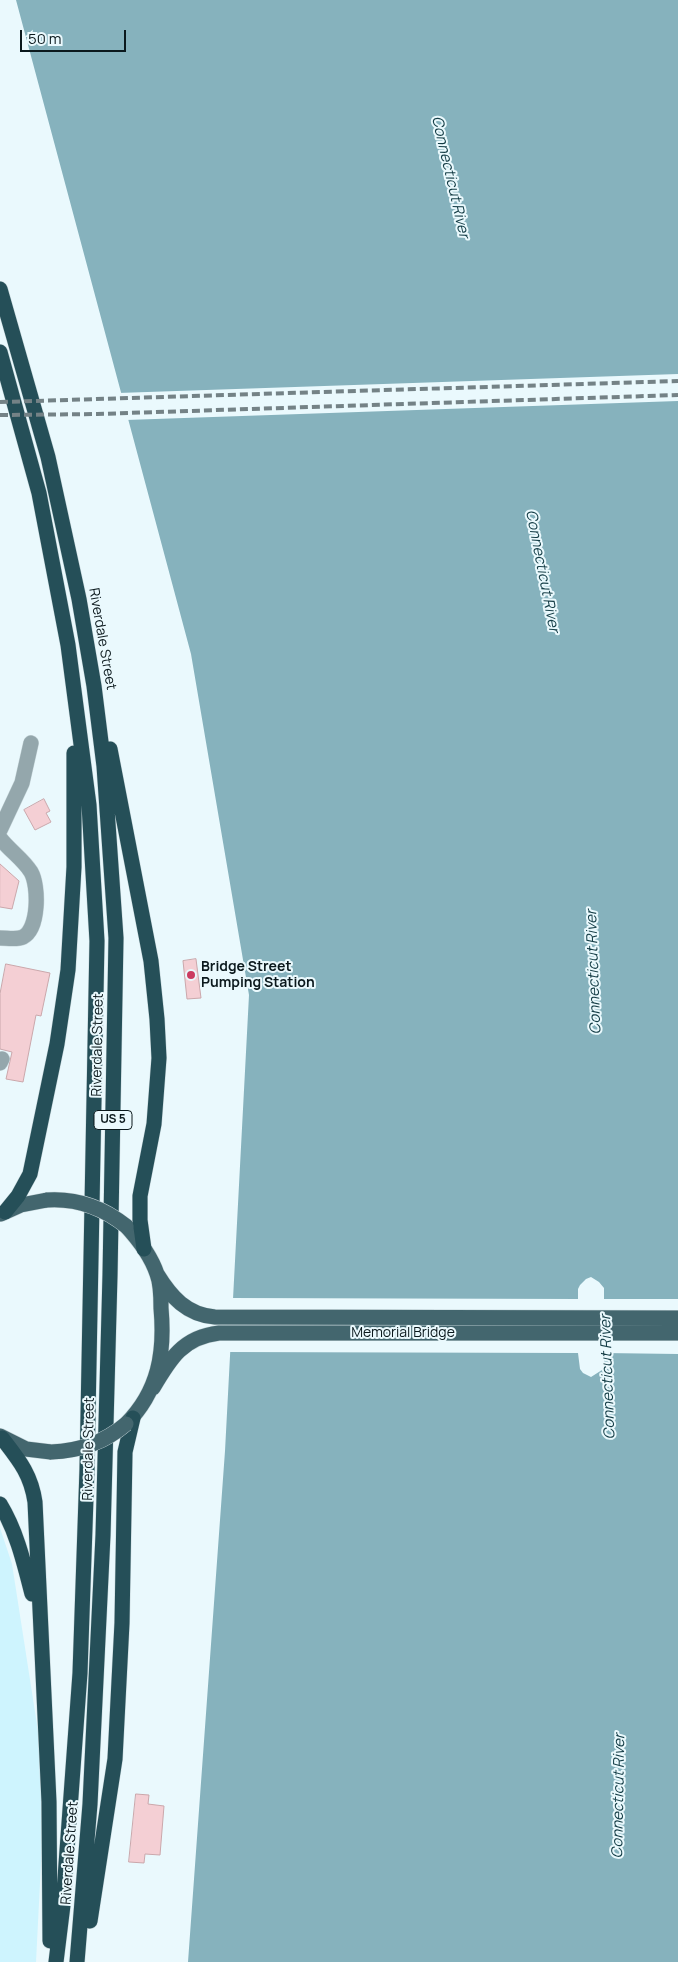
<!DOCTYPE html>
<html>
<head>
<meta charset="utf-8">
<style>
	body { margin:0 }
	#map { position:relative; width:678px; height:1962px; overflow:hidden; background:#eaf9fd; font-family:Manrope,sans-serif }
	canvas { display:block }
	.scale { position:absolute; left:20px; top:30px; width:106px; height:22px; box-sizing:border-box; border:2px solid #0b191d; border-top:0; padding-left:6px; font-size:15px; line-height:18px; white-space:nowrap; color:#0b191d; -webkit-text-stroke:4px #eaf9fd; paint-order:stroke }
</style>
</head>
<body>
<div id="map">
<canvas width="678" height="1962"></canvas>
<div class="scale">50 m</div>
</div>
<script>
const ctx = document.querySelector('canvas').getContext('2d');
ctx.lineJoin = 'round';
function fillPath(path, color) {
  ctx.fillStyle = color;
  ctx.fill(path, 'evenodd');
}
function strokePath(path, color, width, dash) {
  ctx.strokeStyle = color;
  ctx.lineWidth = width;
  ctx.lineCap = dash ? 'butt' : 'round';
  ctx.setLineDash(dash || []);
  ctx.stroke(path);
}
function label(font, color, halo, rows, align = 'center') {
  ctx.font = font + ' Manrope,sans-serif';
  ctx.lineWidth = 4;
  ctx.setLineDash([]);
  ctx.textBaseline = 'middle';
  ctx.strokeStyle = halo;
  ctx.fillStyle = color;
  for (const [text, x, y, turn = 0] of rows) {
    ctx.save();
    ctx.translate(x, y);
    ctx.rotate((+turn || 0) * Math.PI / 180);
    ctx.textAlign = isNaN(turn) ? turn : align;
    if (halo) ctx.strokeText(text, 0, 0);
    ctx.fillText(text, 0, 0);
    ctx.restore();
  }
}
const built = new Path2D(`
	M0 1528 12 1564 40 1744 43 1824 36 1962H0Z`);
const water = new Path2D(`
	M16 0H678V1962H188L225 1451 249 995 191 654Z`);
const pier = new Path2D(`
	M678 374V401L126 420 118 393Z
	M591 1277 599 1282 604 1288V1299H678V1354L604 1353V1366L602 1370 591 1377 583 1373 580 1369 578 1353 228 1352 230 1298 578 1299V1289L580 1285 586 1279Z`);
const building = new Path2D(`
	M44 799 50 811 46 813 51 822 35 830 24 810Z
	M0 864 19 881 12 909 0 907Z
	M196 959 201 998 187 999 183 961Z
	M6 964 50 973 41 1016 36 1015 23 1082 6 1079 12 1052 0 1049V994Z
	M136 1794 149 1795 148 1804 164 1806 160 1855 145 1854 144 1863 129 1862Z`);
const minor = new Path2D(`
	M0 830 22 783 31 743
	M0 838C9 850 23 859 31 872 39 886 39 929 23 937 17 940 7 938 0 938
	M0 1063 2 1059`);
const major = new Path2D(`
	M1 1214 21 1205 47 1200
	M126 1226C138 1239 151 1256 157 1274 161 1284 161 1297 161 1308 165 1352 159 1391 126 1424
	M157 1274C171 1297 187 1315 215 1317L678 1318
	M153 1388C170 1359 183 1337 219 1333H678
	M0 1436 26 1449 51 1452`);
const highway = new Path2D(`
	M0 289 48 457 79 599 94 686 104 766 116 938 110 1275 103 1535 90 1804 77 1962
	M0 352 39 493 68 645 89 805 97 941 87 1469 80 1673 63 1905 56 1962
	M110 749 151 961 157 1019 159 1058 154 1124 140 1196V1220L144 1249
	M5 1212 18 1196 30 1174 57 1044 68 970 74 867V753
	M2 1438C19 1460 31 1474 35 1502L49 1802 50 1941
	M0 1504C17 1532 24 1563 32 1594
	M90 1921 115 1759 122 1623 125 1452 133 1418`);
const rail = new Path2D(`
	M0 402 678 381
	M0 415 97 414 678 395`);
const majorBridge = new Path2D(`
	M47 1200C77 1198 102 1207 126 1226
	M51 1452C79 1451 105 1442 126 1424`);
const markers = [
	[191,975,5,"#cb3c61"]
];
const shields = [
	[113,1120,38]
];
const shieldNames = [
	["US 5",113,1120]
];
const streetNames = [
	["Riverdale Street",102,639,80],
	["Riverdale Street",98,1045,-89],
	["Memorial Bridge",403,1333],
	["Riverdale Street",89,1449,-89],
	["Riverdale Street",70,1853,-86]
];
const poiNames = [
	["Bridge Street",201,967],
	["Pumping Station",201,983]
];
const waterNames = [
	["Connecticut River",450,177,77],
	["Connecticut River",542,571,79],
	["Connecticut River",594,972,-92],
	["Connecticut River",608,1377,-92],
	["Connecticut River",619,1796,-89]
];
fillPath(built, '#cef4fe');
fillPath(water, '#86b2bd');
fillPath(pier, '#eaf9fd');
fillPath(building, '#f4cfd4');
strokePath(building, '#caa7ab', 1);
strokePath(minor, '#c6d5d9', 16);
strokePath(major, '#c6d5d9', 16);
strokePath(highway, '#c6d5d9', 16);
strokePath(minor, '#94a7ac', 15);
strokePath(major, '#43666e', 15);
strokePath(highway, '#254f58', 15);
strokePath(rail, '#748286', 4, [8, 4]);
strokePath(majorBridge, '#c6d5d9', 16, []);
strokePath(majorBridge, '#43666e', 15);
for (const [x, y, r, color] of markers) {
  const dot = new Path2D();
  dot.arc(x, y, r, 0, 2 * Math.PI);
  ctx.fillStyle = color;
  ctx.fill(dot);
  strokePath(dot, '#eaf9fd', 2);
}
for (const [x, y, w] of shields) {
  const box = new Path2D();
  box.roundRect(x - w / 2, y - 9.5, w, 19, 4);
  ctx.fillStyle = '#eaf9fd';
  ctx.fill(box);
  strokePath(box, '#0b191d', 1);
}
label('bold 12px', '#0b191d', null, shieldNames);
label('14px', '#0b191d', '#eaf9fd', streetNames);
label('bold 14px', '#0b191d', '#eaf9fd', poiNames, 'left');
label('italic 15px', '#133c45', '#eaf9fd', waterNames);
</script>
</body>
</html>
